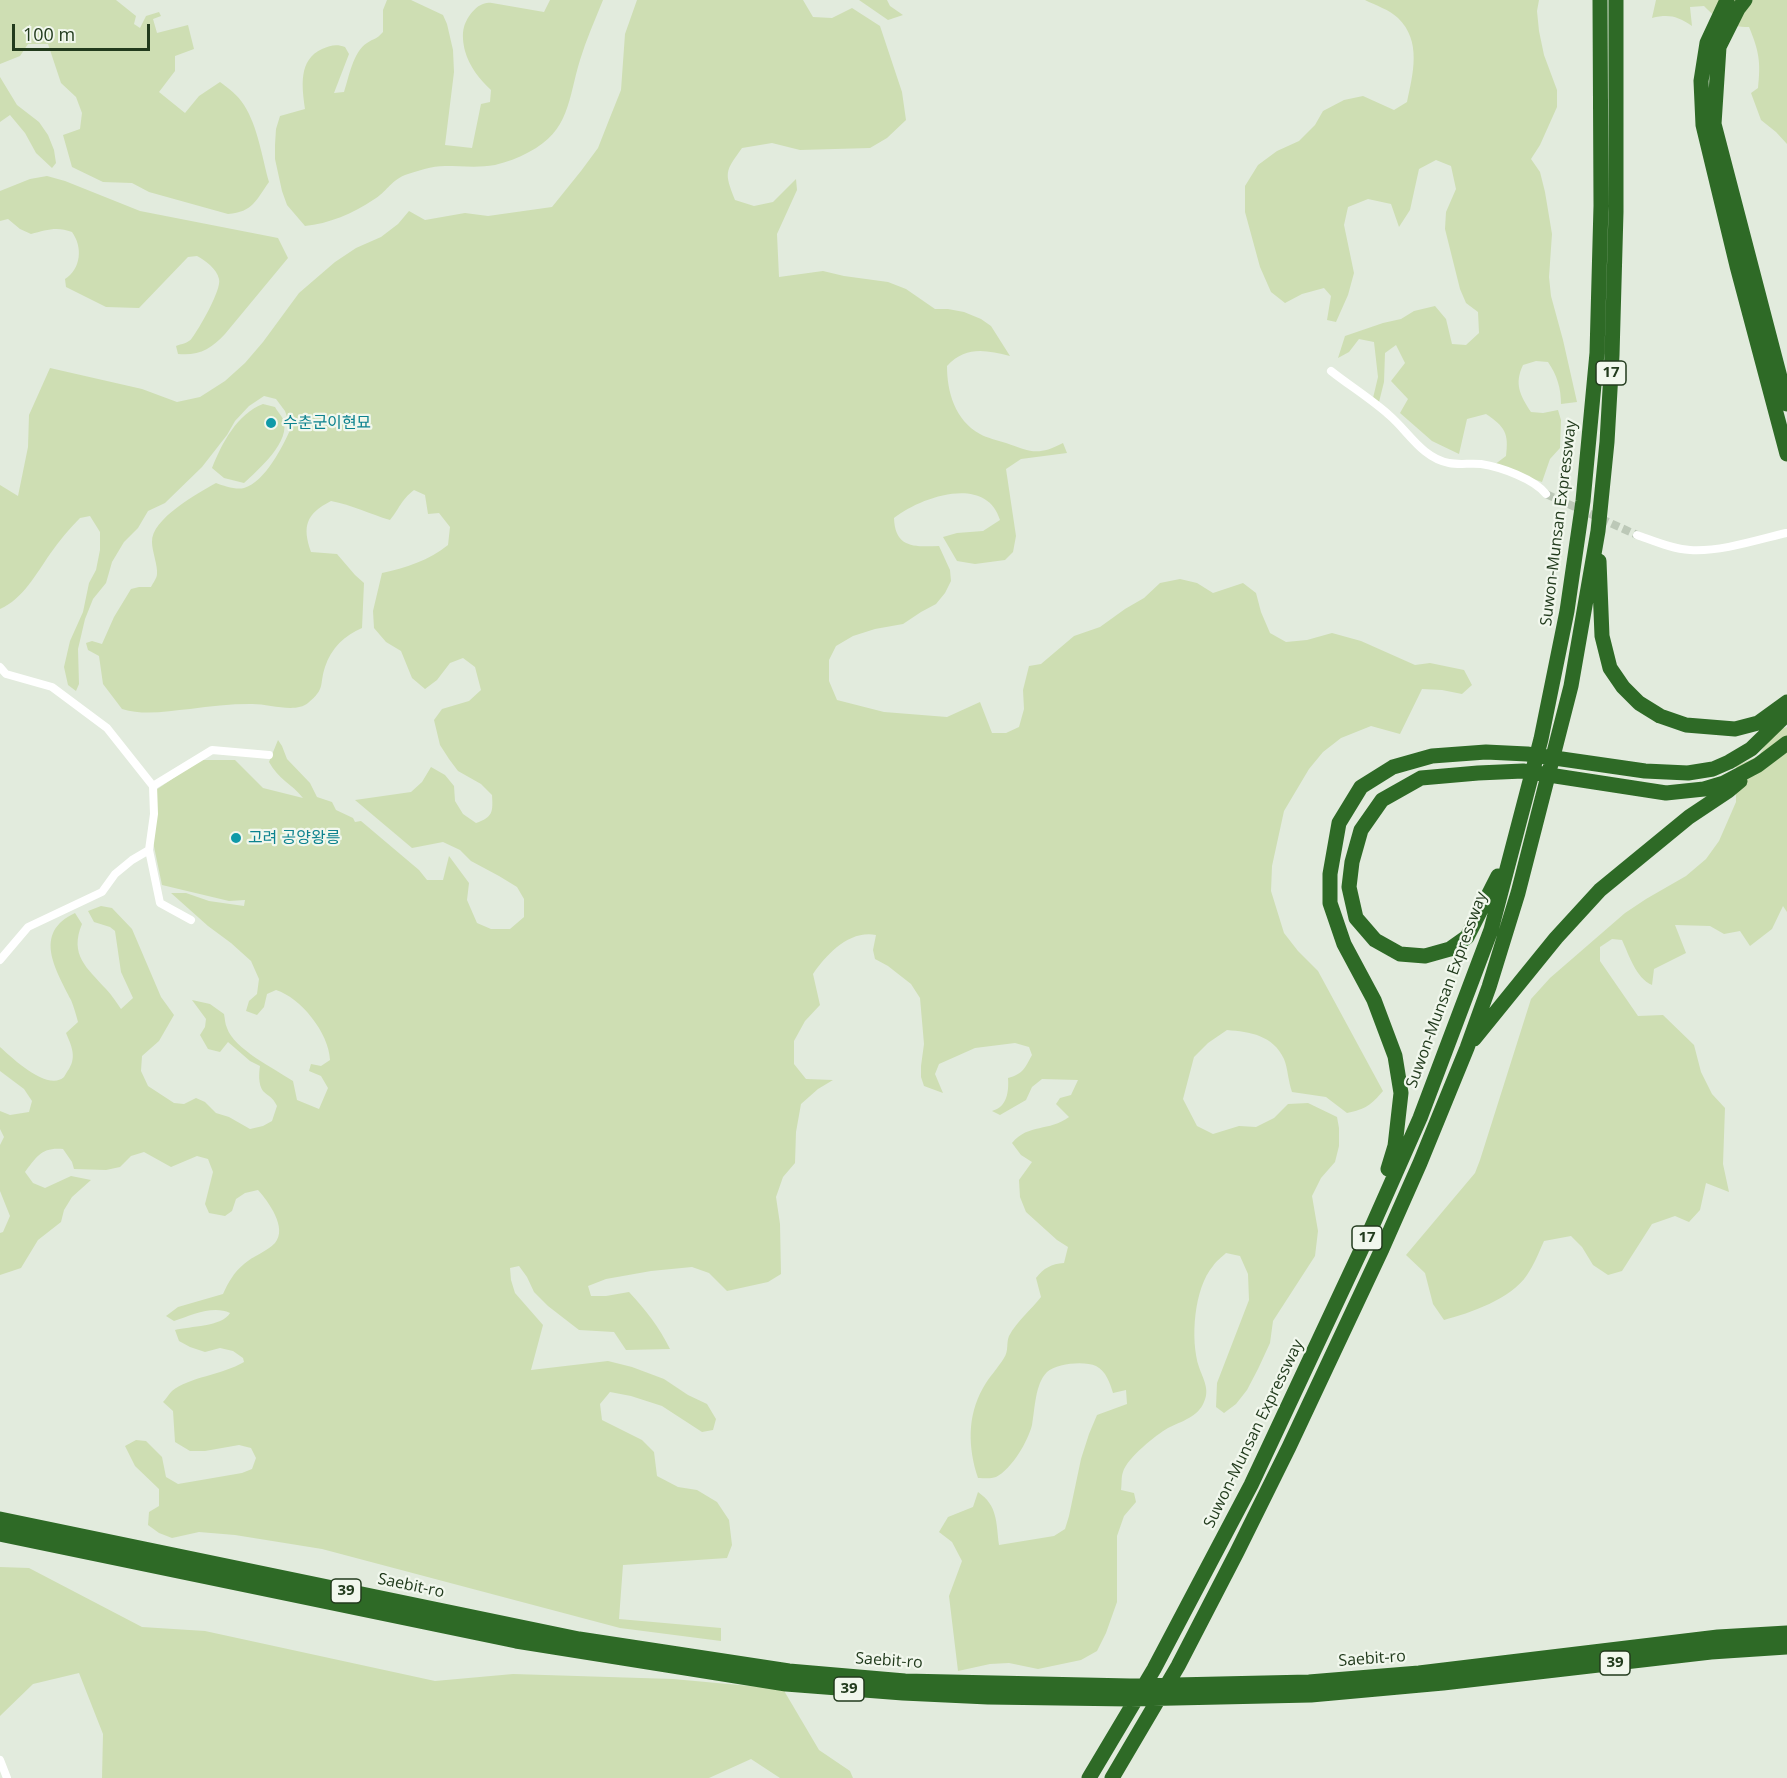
<!DOCTYPE html>
<html>
<head>
<meta charset="utf-8">
<style>
	body { margin:0 }
	#map { position:relative; width:1787px; height:1778px; overflow:hidden; background:#e2ebdd; font-family:"Open Sans",sans-serif }
	canvas { display:block }
	.scale { position:absolute; left:12px; top:24px; width:138px; height:27px; box-sizing:border-box; border:3px solid #223b1d; border-top:0; padding-left:8px; font-size:18px; line-height:21px; white-space:nowrap; color:#223b1d; -webkit-text-stroke:4px #f1f7ed; paint-order:stroke }
</style>
</head>
<body>
<div id="map">
<canvas width="1787" height="1778"></canvas>
<div class="scale">100 m</div>
</div>
<script>
const ctx = document.querySelector('canvas').getContext('2d');
ctx.lineJoin = 'round';
function fillPath(path, color) {
  ctx.fillStyle = color;
  ctx.fill(path, 'evenodd');
}
function strokePath(path, color, width, dash) {
  ctx.strokeStyle = color;
  ctx.lineWidth = width;
  ctx.lineCap = dash ? 'butt' : 'round';
  ctx.setLineDash(dash || []);
  ctx.stroke(path);
}
function label(font, color, halo, rows, align = 'center') {
  ctx.font = font + ' "Open Sans","Noto Sans KR",sans-serif';
  ctx.lineWidth = 4.5;
  ctx.setLineDash([]);
  ctx.textBaseline = 'middle';
  ctx.strokeStyle = halo;
  ctx.fillStyle = color;
  for (const [text, x, y, turn = 0] of rows) {
    ctx.save();
    ctx.translate(x, y);
    ctx.rotate((+turn || 0) * Math.PI / 180);
    ctx.textAlign = isNaN(turn) ? turn : align;
    if (halo) ctx.strokeText(text, 0, 0);
    ctx.fillText(text, 0, 0);
    ctx.restore();
  }
}
const green = new Path2D(`
	M0 0H116L136 16 134 24 140 28 146 16 159 12 161 16 153 19 157 33 188 25 194 49 175 56V71L159 92 185 113 199 96 220 82C228 88 238 95 244 105 258 127 262 157 269 182 256 200 253 212 228 214L149 192 132 183 103 182 72 167 63 135 80 129 82 113 76 97 61 83 48 44H28L20 56 0 64Z
	M387 0H411L443 15 447 24 453 50 454 72 445 145 472 148 481 104 490 102 491 90C480 80 469 66 465 51 463 43 462 34 464 27 467 16 479 0 492 3L544 12 550 0H603C595 20 586 40 580 60 568 99 570 131 529 152 518 158 507 162 495 165 478 168 462 166 445 166 432 166 417 171 405 175 389 182 387 192 373 200 354 213 328 224 305 226L287 205 282 191 275 159V145L276 129 280 116 305 109C302 87 298 60 322 49 331 45 337 44 345 47L349 54 334 93 344 92C349 77 353 52 367 43 374 38 376 40 383 32V10Z
	M637 0H803L813 17 832 18 852 8 880 26 902 92 906 120 887 138 870 148 800 150 772 143 742 148C725 172 724 172 735 200L754 206 773 202 796 179 797 190 777 234 779 277 823 271 844 276 888 282 906 289 935 309H948L964 312 981 319 991 326 1010 356C985 350 966 346 947 366 947 392 955 420 980 434 987 438 997 440 1006 443 1031 452 1038 456 1063 443L1067 453 1021 459 1006 469 1016 536 1013 552 1005 560 975 564 957 561 943 537 957 533 983 531 1000 520C986 474 921 497 894 518 895 548 914 547 939 546L950 570 951 581 945 593 936 604 921 612 903 624 875 629 853 636 836 646 829 660V681L837 700 884 712 947 717 980 702 992 733H1006L1019 727 1024 709 1023 690 1029 666 1041 664 1074 636 1100 627 1125 609 1144 598 1160 583 1180 579 1197 583 1213 593 1243 583 1256 593 1261 612 1270 633 1286 642 1307 640 1332 633 1361 641 1415 665 1430 663 1464 670 1472 685 1462 694 1442 690 1422 689 1400 734 1371 726 1341 738 1323 752 1309 769 1284 811 1272 866 1271 891 1284 933 1298 951 1318 971 1383 1091C1371 1105 1366 1109 1347 1113L1326 1097 1292 1092C1288 1081 1288 1069 1284 1059 1273 1035 1250 1032 1227 1030L1208 1043 1194 1057 1183 1099 1197 1126 1213 1134 1239 1126 1256 1127 1274 1118 1288 1104 1308 1103 1337 1117 1339 1128V1146L1335 1162 1321 1178 1312 1196 1318 1231 1315 1256 1273 1321 1270 1343 1258 1369 1247 1390 1236 1404 1224 1413 1216 1407 1217 1383 1249 1300 1248 1274 1240 1256 1226 1253C1222 1257 1216 1261 1213 1266 1194 1288 1190 1340 1199 1367 1203 1379 1210 1389 1204 1402 1198 1417 1182 1421 1168 1428 1156 1435 1127 1458 1123 1472 1121 1477 1122 1484 1121 1490L1134 1493 1136 1502 1124 1516 1117 1536V1602L1106 1633 1097 1651 1081 1660 1038 1669 1009 1663 990 1664 958 1671 949 1596 962 1561 952 1542 939 1532 948 1517 973 1507 978 1492C998 1506 996 1522 999 1545L1054 1536 1065 1529 1069 1516 1081 1459 1089 1434 1097 1415 1127 1404 1126 1390 1113 1393C1110 1383 1106 1371 1096 1366 1085 1361 1057 1363 1047 1372 1035 1384 1035 1409 1032 1425 1028 1441 1012 1469 996 1477 991 1479 983 1478 978 1478 968 1448 967 1416 983 1388 989 1377 998 1368 1004 1358 1009 1351 1006 1343 1009 1336 1017 1321 1031 1310 1041 1297L1036 1278C1044 1268 1051 1264 1064 1263L1068 1247 1057 1240 1026 1212 1020 1197 1019 1180 1032 1162 1021 1155 1012 1143C1029 1123 1049 1132 1069 1117L1056 1104 1060 1098 1071 1095 1078 1080 1042 1079 1032 1087 1026 1100 1000 1115 992 1111C1007 1107 1009 1092 1008 1078 1023 1074 1025 1068 1032 1055L1029 1047 1015 1043 975 1048 939 1064 935 1074 943 1093 924 1086 921 1077V1066L924 1044 920 998 911 984 888 966 875 959 873 950 876 935C849 930 827 954 813 974L820 1005 805 1021 794 1041V1064L806 1079 833 1080 818 1089 801 1104 796 1132 795 1163 783 1177 776 1197 780 1224 781 1274 768 1282 727 1291 709 1273 692 1267 651 1271 606 1279 588 1286 591 1296H606L629 1292C646 1310 659 1327 670 1349L626 1350 614 1332 579 1330 548 1306 534 1292 527 1277 519 1266 510 1268 511 1280 515 1293 543 1325 531 1370 608 1361 632 1367 664 1379 688 1395 707 1404 716 1419 713 1430 702 1432 662 1406 631 1396 610 1392 600 1404 602 1420 642 1440 654 1452 657 1476 678 1487 697 1490 717 1502 729 1520 732 1545 727 1558 623 1565 619 1619 721 1628V1641L620 1628 322 1549 235 1535 199 1532 172 1538 159 1533 148 1525 149 1512 159 1506V1489L135 1466 125 1446 136 1440 146 1441 162 1457 166 1477 178 1484 242 1473 252 1469 256 1458 251 1448 239 1445 205 1451H190L175 1442 173 1411 163 1402C166 1399 169 1394 172 1391 189 1377 222 1375 244 1362L243 1358 233 1351 220 1348 205 1352 190 1347 179 1341 175 1330C190 1326 222 1327 230 1313 213 1305 192 1315 174 1321L166 1316 178 1307 223 1294C228 1283 234 1272 244 1264 253 1256 266 1252 275 1243 288 1228 268 1201 258 1190L245 1193 236 1199 232 1211 225 1216 209 1213 205 1204 213 1172 208 1159 197 1156 171 1167 144 1152 131 1156 120 1167 106 1170 74 1169 72 1162 63 1149C42 1147 37 1156 25 1172L33 1183 45 1188 71 1176 91 1180 72 1197 64 1210 61 1222 38 1240 21 1268 0 1275V1233L3 1232 10 1216 0 1191V1145L4 1137 0 1129V1111L10 1115 29 1112 32 1101 24 1089 0 1071V1047C12 1058 48 1092 64 1077 66 1074 67 1071 69 1069 77 1056 71 1045 66 1033L78 1022C76 1015 74 1007 71 1000 56 970 32 933 75 913L82 924C69 955 87 968 106 989 112 995 116 1002 121 1009L133 998 121 972 115 931 110 927 94 922 88 911 101 906 112 908 132 929 161 997 174 1015 159 1041 142 1056 141 1071 148 1086 174 1103 184 1104 196 1098 205 1102 216 1113 229 1117 250 1129 263 1126 272 1121 277 1106C272 1096 269 1097 263 1091 258 1084 259 1073 260 1066L250 1061 228 1042 220 1052 208 1049 200 1035 205 1027 206 1019 192 1000 210 1004 224 1014C225 1019 225 1024 227 1028 234 1049 275 1069 293 1081L297 1100 319 1109 328 1088 321 1076 309 1071 311 1064 321 1066 330 1060C329 1033 301 998 276 990L267 994 264 1007 257 1015 246 1011 249 1001 257 994 259 979 251 961 231 943 208 926 171 893H186L209 901 244 906 245 900 229 901 162 885 152 837 156 790 200 760H235L263 788 303 798C292 784 278 779 269 762L278 740 282 746 287 759 310 783 317 797 332 802 336 810 353 818 355 822 361 821 419 870 427 880H443L449 856 469 883 467 900 477 923 491 929H510L524 917V899L517 887 499 876 471 861 460 850 443 842 412 848 355 800 411 792 422 782 431 767 445 775 454 786 455 801 463 814 476 823C493 817 493 812 492 795L481 784 458 771 449 759 440 745 434 720 442 709 469 701 481 690 475 667 463 658 450 663 437 680 425 689 412 678 401 651 386 642 374 628 373 611 382 573C405 568 430 560 448 545L450 527 439 513 428 514 425 495 414 490C400 501 400 508 390 520 370 514 352 505 331 501 306 514 302 526 311 552L337 554 355 575 364 583 362 628C345 635 331 648 325 667 319 685 326 688 308 703 295 714 267 703 250 704 230 704 210 706 190 709 167 711 145 716 122 709L103 684 99 656 88 650 86 643 92 641 102 644 114 617 131 589 139 587H151C153 583 157 578 157 574 158 566 152 551 152 542 151 519 198 493 216 483 224 486 236 490 244 488 265 482 283 446 291 428L285 411 276 399 264 396 249 406 235 421 227 435 202 467 165 503 148 511 138 528 124 542 112 562 106 583 93 599 85 619 78 649 79 684 76 691 68 685 64 667 70 641 83 612 89 583 96 570 100 550V532L90 516 80 518C69 529 59 541 50 554 36 574 23 599 0 609V485L18 496 28 447 29 415 50 368 142 389 177 402 200 397 225 381 245 363 263 342 299 293 335 262 356 248 381 237 398 224 409 211 425 220 465 213 488 216 552 207 581 171 598 148 609 120 621 90 625 34Z
	M859 0H887L890 6 903 15 888 20Z
	M1365 0H1539L1537 11 1539 31 1544 55 1557 90V107L1540 145 1531 159 1540 172 1545 192 1552 234 1549 277 1551 296 1563 340 1577 402 1561 404C1561 388 1557 375 1548 362L1536 361 1523 365C1514 384 1520 395 1531 412L1543 413 1558 410 1561 420 1560 448 1550 459 1542 482 1494 465 1506 456C1509 433 1505 427 1486 414L1467 419 1459 454 1432 441 1400 413 1408 399 1391 381 1405 363 1396 345 1385 353 1384 382 1379 402 1373 398 1378 377 1374 342 1359 339 1349 352 1338 358 1345 336 1383 323 1401 319 1414 311 1435 306 1446 319 1452 344 1466 345 1479 333 1478 312 1466 303 1460 289 1445 229 1446 212 1456 189 1451 166 1436 160 1419 169 1410 210 1399 227 1391 204 1368 199 1348 207 1344 225 1354 273 1348 295 1336 322 1327 320 1331 296 1324 288 1302 294 1285 303 1271 292 1260 267 1245 212V186L1258 165 1277 151 1299 141 1315 125 1323 111 1344 100 1363 96 1394 110 1407 102C1413 74 1422 41 1398 18 1390 10 1375 5 1365 0Z
	M1656 0H1787V144L1776 132 1761 120 1751 93 1758 88C1761 62 1759 51 1749 27 1728 27 1719 21 1704 6L1690 7 1692 26C1677 16 1669 14 1652 18Z
	M0 77 17 105 39 122 48 135 54 150 56 163 52 168 36 153 25 133 10 115 0 122Z
	M47 176 65 181 140 211 278 238 288 258 225 334C211 349 199 356 178 354L176 346C181 344 189 343 192 338 199 329 222 289 219 279 217 269 205 260 197 256L188 257 139 308 106 307 66 287 65 279C81 269 83 247 72 232 57 226 46 230 31 234L20 229 8 219 0 221V191L30 179Z
	M263 404 275 407C277 411 281 415 283 419 292 441 258 470 244 483L224 478 212 468C222 443 237 414 263 404Z
	M1787 727V912L1783 906 1772 929 1750 946 1740 931 1724 934 1710 926 1675 925 1686 953 1654 969 1652 985C1636 978 1629 955 1622 940L1612 939 1600 947V961L1638 1016 1663 1015 1694 1045 1701 1072 1712 1094 1725 1108 1723 1164 1729 1192 1706 1183 1700 1210 1689 1222 1675 1216 1652 1224 1622 1271 1608 1275 1593 1265 1582 1247 1571 1236 1544 1241C1539 1252 1534 1265 1527 1275 1511 1299 1470 1313 1444 1320L1433 1304 1425 1273 1406 1255 1475 1173 1480 1160 1531 999 1550 978 1625 913 1646 899 1686 876 1706 859 1719 841 1736 802V766L1759 756C1765 744 1774 730 1787 727Z
	M0 1567 29 1568 142 1627 205 1631 435 1681 513 1674 673 1679 783 1689 819 1750 850 1771 853 1778H780L751 1759 709 1778H102L103 1734 79 1673 33 1684 0 1716Z`);
const streetTunnel = new Path2D(`
	M1546 494 1637 535`);
const street = new Path2D(`
	M1331 371C1350 386 1371 399 1389 415 1408 431 1422 458 1449 463 1459 465 1470 463 1481 464 1501 467 1534 479 1546 494
	M1637 535C1654 541 1672 549 1690 550 1720 552 1757 540 1786 533
	M0 667 6 674 52 687 107 728 153 786 154 814 149 850 132 860 115 874 102 892 28 927 0 960
	M153 786 212 750 269 755
	M149 850 160 903 191 920
	M0 1760 7 1778`);
const highway = new Path2D(`
	M1727 0 1707 43 1701 81 1703 125 1737 266 1787 454
	M1745 0 1738 9 1719 47 1714 124 1787 404
	M1599 561 1602 636 1610 668 1623 687 1639 703 1660 716 1686 725 1735 729 1758 723 1787 702
	M1498 876 1467 937 1450 949 1425 956 1400 954 1375 940 1356 918 1349 887 1352 862 1361 830 1382 800 1421 778 1478 773 1523 771 1666 793 1704 789 1724 783 1758 765 1787 743
	M1474 1039 1556 938 1600 890 1689 817 1728 791 1740 781
	M1388 1169 1395 1146 1401 1093 1395 1056 1374 1000 1344 944 1330 903V874L1339 823 1361 787 1393 767 1432 756 1486 752 1527 754 1645 771 1688 773 1713 769 1729 762 1751 749 1787 714
	M0 1519 579 1639 789 1671 905 1681 1130 1686 1309 1682 1419 1673 1718 1637 1787 1633
	M0 1534 516 1641 786 1684 903 1693 988 1697 1130 1699 1311 1695 1443 1683 1711 1652 1787 1647
	M1089 1778 1154 1669 1251 1485 1370 1231 1420 1118 1491 930 1541 739 1567 611 1583 501 1597 353 1601 206 1600 0
	M1112 1778 1178 1666 1237 1552 1289 1447 1382 1249 1420 1163 1467 1048 1489 987 1518 893 1571 686 1598 531 1607 442 1612 355 1616 212V0`);
const markers = [
	[271,423,6,"#0f9aa8"],
	[236,838,6,"#0f9aa8"]
];
const shields = [
	[1611,373,30],
	[1367,1238,30],
	[346,1591,30],
	[1615,1663,30],
	[849,1689,30]
];
const shieldNames = [
	["17",1611,373],
	["17",1367,1238],
	["39",346,1591],
	["39",1615,1663],
	["39",849,1689]
];
const cultureNames = [
	["수춘군이현묘",283,423],
	["고려 공양왕릉",248,838]
];
const streetNames = [
	["Suwon-Munsan Expressway",1559,523,-83],
	["Suwon-Munsan Expressway",1447,990,-70],
	["Suwon-Munsan Expressway",1254,1434,-64],
	["Saebit-ro",411,1586,12],
	["Saebit-ro",1372,1659,-4],
	["Saebit-ro",889,1661,4]
];
fillPath(green, '#cedeb3');
strokePath(streetTunnel, '#bcc8b7', 8, [8, 4]);
strokePath(street, '#fff', 8);
strokePath(highway, '#2e6a26', 15);
for (const [x, y, r, color] of markers) {
  const dot = new Path2D();
  dot.arc(x, y, r, 0, 2 * Math.PI);
  ctx.fillStyle = color;
  ctx.fill(dot);
  strokePath(dot, '#f1f7ed', 2);
}
for (const [x, y, w] of shields) {
  const box = new Path2D();
  box.roundRect(x - w / 2, y - 12, w, 24, 4.5);
  ctx.fillStyle = '#f1f7ed';
  ctx.fill(box);
  strokePath(box, '#223b1d', 1.5);
}
label('bold 15px', '#223b1d', null, shieldNames);
label('16px', '#0d838f', '#f1f7ed', cultureNames, 'left');
label('16px', '#223b1d', '#f1f7ed', streetNames);
</script>
</body>
</html>
